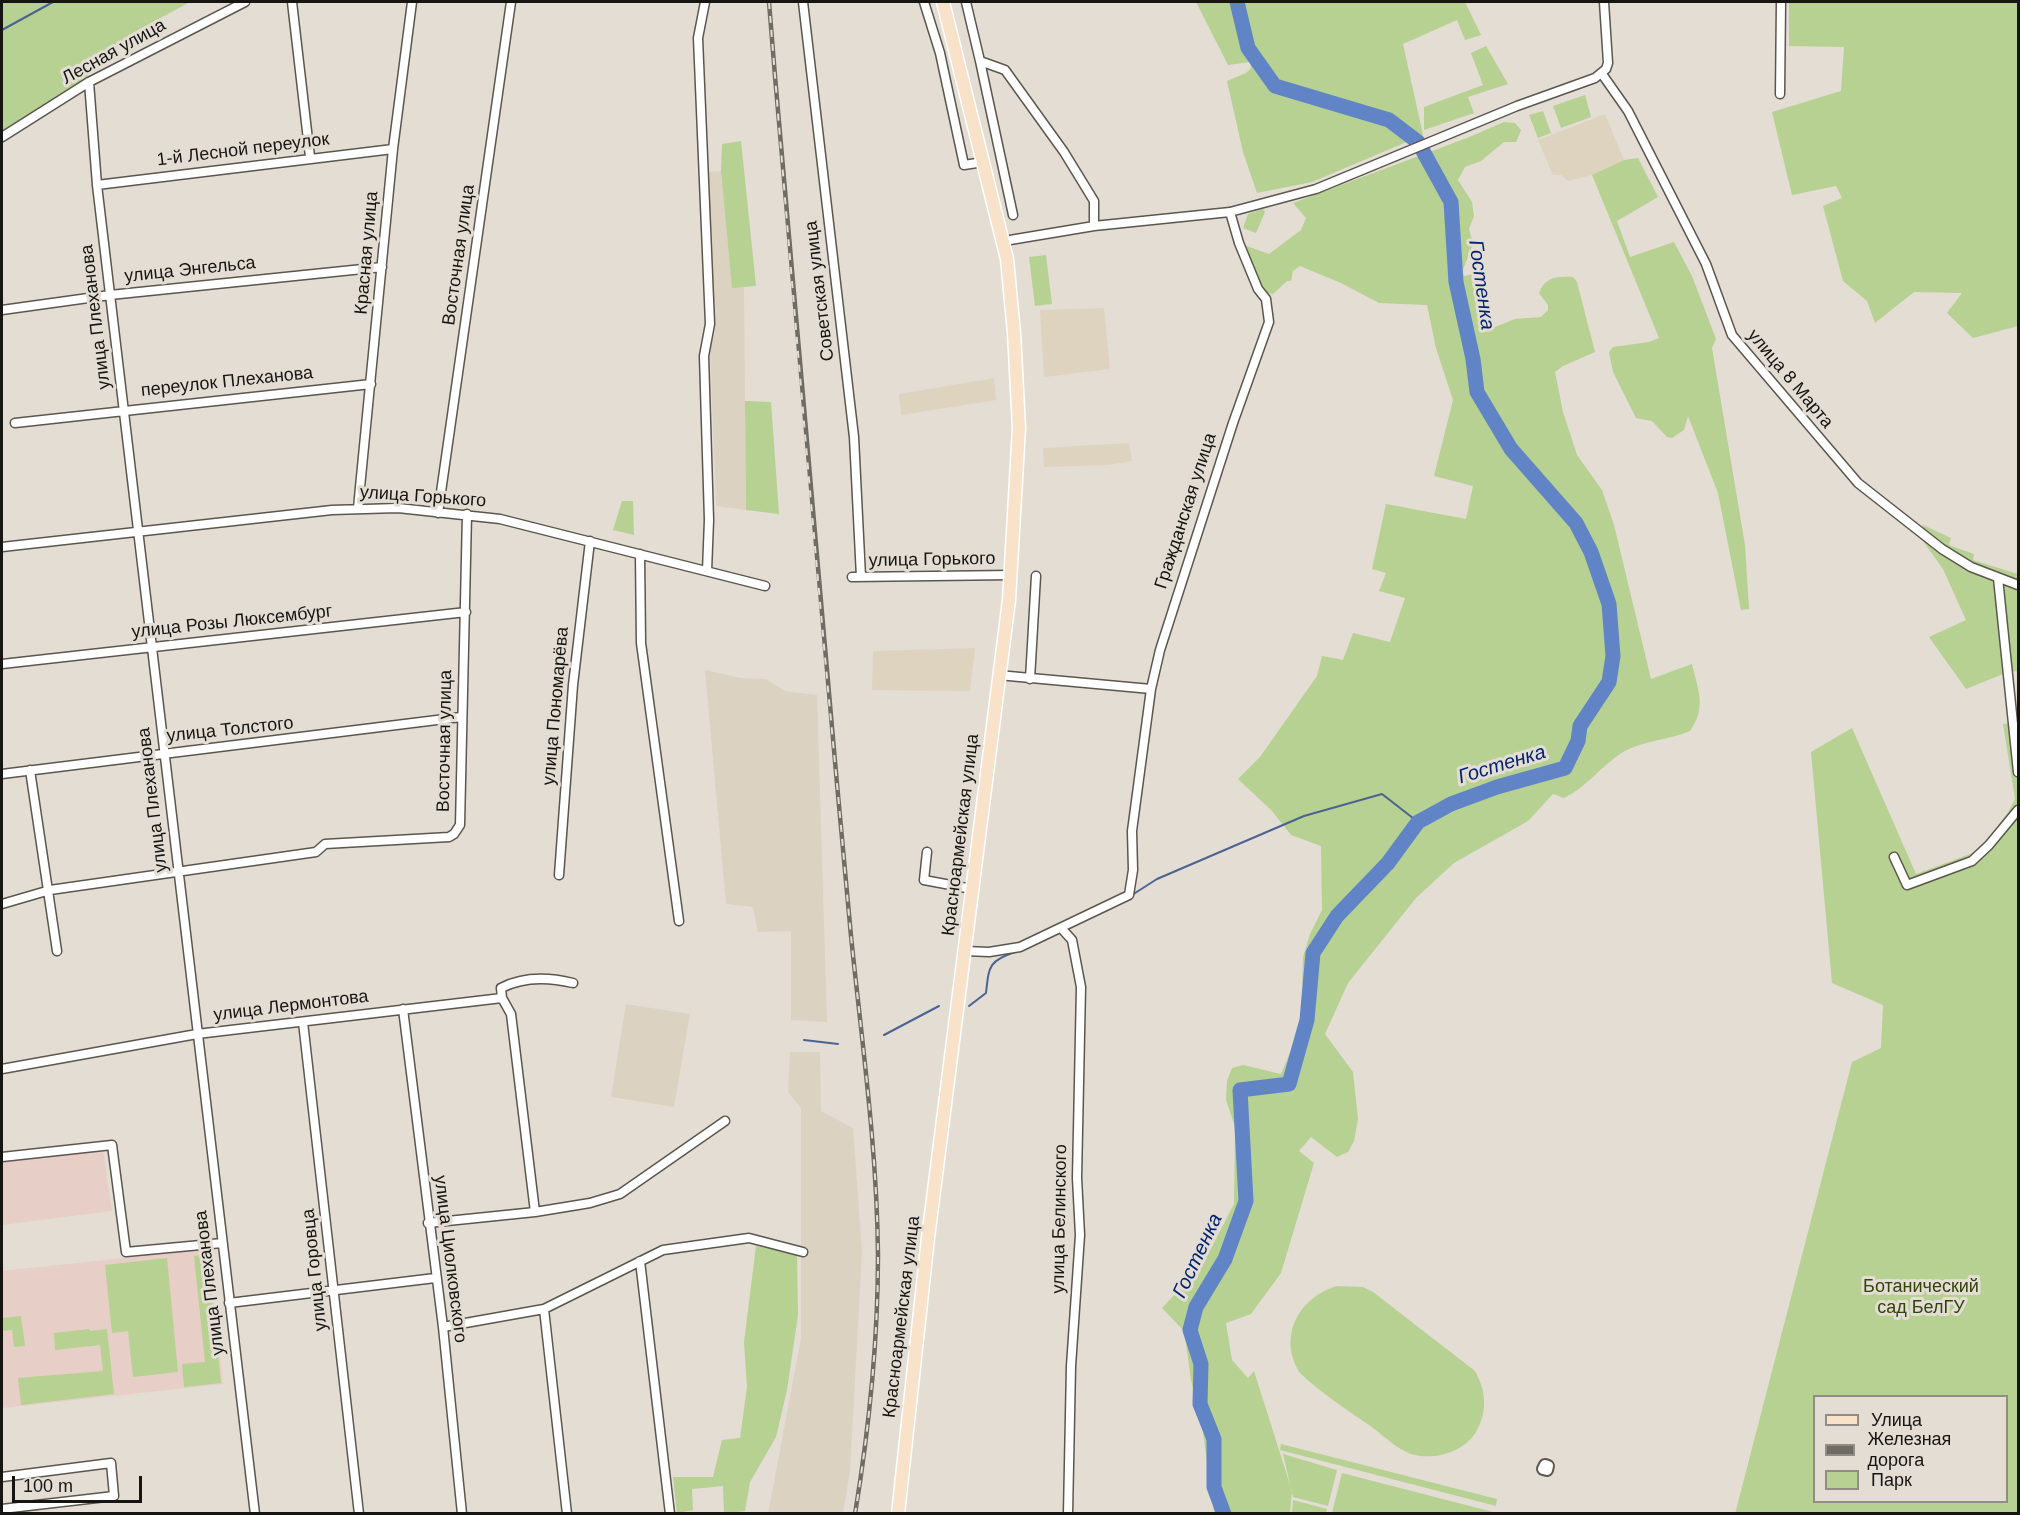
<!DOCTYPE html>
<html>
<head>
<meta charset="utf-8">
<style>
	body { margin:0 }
	#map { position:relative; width:2020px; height:1515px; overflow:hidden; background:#e3ddd4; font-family:Arial,sans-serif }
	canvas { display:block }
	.frame { position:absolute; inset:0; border:3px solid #171512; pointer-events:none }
	.legend { position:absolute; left:1813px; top:1395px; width:195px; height:108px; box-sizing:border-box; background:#e3ddd4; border:2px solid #918d86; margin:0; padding:8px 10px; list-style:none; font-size:18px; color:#171512 }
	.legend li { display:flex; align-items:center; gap:12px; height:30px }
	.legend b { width:30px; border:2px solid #918d86 }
	.scale { position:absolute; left:12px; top:1476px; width:130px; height:27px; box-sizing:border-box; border:3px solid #171512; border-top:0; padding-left:8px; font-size:18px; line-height:21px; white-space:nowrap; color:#171512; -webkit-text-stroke:4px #e3ddd4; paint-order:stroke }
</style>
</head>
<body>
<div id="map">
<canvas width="2020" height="1515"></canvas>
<div class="frame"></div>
<ul class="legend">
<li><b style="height:8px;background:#f8e2ca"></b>Улица</li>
<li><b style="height:8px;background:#6f6c66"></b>Железная дорога</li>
<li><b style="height:16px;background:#b6d191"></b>Парк</li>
</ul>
<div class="scale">100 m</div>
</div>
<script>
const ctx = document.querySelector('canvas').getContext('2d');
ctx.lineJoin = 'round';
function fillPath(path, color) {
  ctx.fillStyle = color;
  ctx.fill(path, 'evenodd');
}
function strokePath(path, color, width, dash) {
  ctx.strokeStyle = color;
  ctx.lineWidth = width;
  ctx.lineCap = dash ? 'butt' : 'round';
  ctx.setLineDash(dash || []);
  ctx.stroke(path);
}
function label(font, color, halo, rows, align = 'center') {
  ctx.font = font + ' Arial,sans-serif';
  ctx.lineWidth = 6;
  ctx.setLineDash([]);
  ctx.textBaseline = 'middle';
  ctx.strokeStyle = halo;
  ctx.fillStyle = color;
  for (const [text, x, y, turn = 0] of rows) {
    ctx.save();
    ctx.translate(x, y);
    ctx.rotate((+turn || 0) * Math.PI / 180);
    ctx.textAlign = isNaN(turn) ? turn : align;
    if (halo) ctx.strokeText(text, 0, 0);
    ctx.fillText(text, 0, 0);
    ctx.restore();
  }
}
const commercial = new Path2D(`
	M1605 114 1624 160 1592 175 1568 181 1561 175H1553L1538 140Z
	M1104 308 1110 369 1044 377 1040 310Z
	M994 378 996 400 901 415 899 394Z
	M1129 443 1132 461 1109 465 1044 467 1043 448Z
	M975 648 970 691 872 690 873 651Z`);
const built = new Path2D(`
	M721 171 732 287H744L746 510 716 506 710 349 715 332 706 172Z
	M705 670 741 678 766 679 785 691 817 695 827 1022 791 1020V931L758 932 753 907 726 904Z
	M626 1004 690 1014 674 1107 611 1097Z
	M790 1052H820L821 1111 853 1128 862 1251 850 1471 843 1513 768 1514 801 1338V1108L788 1092Z`);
const education = new Path2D(`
	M103 1149 112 1211 2 1225V1159Z
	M209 1249 223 1384 2 1408V1271Z`);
const green = new Path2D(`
	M2 2H190L129 35 81 83 2 132Z
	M1196 2H1465L1481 35 1465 40 1457 20 1403 44 1423 135 1312 182 1257 193 1243 152 1227 81 1246 73 1251 68 1250 62 1228 65Z
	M1789 2H2018V326L1973 338 1947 313 1962 293 1914 292 1875 323 1867 301 1843 281 1823 206 1842 198 1836 186 1792 195 1772 112 1841 91 1844 47 1789 46Z
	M1486 46 1508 84 1468 97 1474 113 1424 130V107L1483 85 1471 53Z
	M1585 95 1591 117 1561 128 1553 106Z
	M1543 111 1551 133 1538 138 1529 115Z
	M1504 122 1515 123 1521 130 1516 142H1504L1481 161 1465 167 1458 180 1472 202 1474 216 1469 229 1473 244 1462 272 1464 276 1474 274C1491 289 1484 306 1491 325L1495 327 1515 319 1541 317 1548 310V305L1539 293C1545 277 1557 276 1573 277L1577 282 1595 352 1563 366 1555 372 1563 412 1577 455 1602 490 1614 525 1651 679 1692 664C1698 690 1707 707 1690 731 1669 740 1644 740 1623 752 1602 765 1587 787 1564 798L1553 794 1528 821 1454 863 1416 898 1348 983 1325 1034 1353 1072 1358 1119 1354 1141 1348 1152 1337 1157 1311 1137 1299 1151 1314 1163 1281 1273 1251 1314 1226 1323 1232 1360 1248 1378 1254 1371 1292 1491 1290 1513H1214L1202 1425 1191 1380 1185 1337 1183 1330 1162 1308 1203 1264 1234 1204 1235 1127 1226 1100 1227 1081 1232 1068 1243 1065 1281 1074 1301 1027 1303 957 1310 934 1322 910 1321 846 1291 835 1272 811 1238 779 1260 757 1317 676 1322 656 1343 660 1353 633 1390 642 1405 598 1379 591 1386 573 1372 569 1386 504 1466 519 1473 486 1434 476 1453 400 1436 348 1427 305 1379 303 1341 283 1300 266 1293 271 1291 281H1287L1273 294 1266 293 1260 287 1241 244 1269 254 1301 230 1306 218 1293 203 1467 138Z
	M741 141 756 286 732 288 721 171 722 144Z
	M1638 158 1658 197 1617 221 1630 257 1674 242 1692 276 1716 339 1712 348 1745 545 1749 609 1741 610 1718 493 1688 416 1684 430 1672 438 1667 437 1652 421 1636 418 1613 372 1609 352 1613 347 1649 342 1659 338 1592 175 1624 160Z
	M1263 209 1265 212 1256 233 1243 228 1248 214Z
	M1046 255 1052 304 1035 306 1029 257Z
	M745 401 771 402 779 514 746 510Z
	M622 501H633L634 535 613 530Z
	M1923 525 1951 538 1949 545 1974 554 1973 560 2018 574V671L2008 672 1966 689 1929 637 1966 620 1943 569 1920 537Z
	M2018 723V1513L1735 1514 1852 1062 1881 1048 1883 1005 1832 983 1811 752 1852 728 1916 874 1981 850 2008 812 2015 799 2003 724ZM1814 1396H2006V1502H1814Z
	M756 1246 797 1254 798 1315 787 1390 776 1437 750 1482 745 1511 724 1513 723 1486 692 1489 693 1510 677 1513 673 1477H713L722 1440 740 1438 747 1387 744 1342Z
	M208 1254 221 1383 184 1387 182 1364 205 1362 194 1256Z
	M167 1258 178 1372 133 1377 128 1331 112 1333 105 1265Z
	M1337 1286 1363 1287 1373 1292 1475 1371C1486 1391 1488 1411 1476 1432 1464 1452 1434 1461 1411 1454 1397 1449 1385 1437 1373 1428 1349 1411 1322 1394 1300 1373 1277 1337 1299 1297 1337 1286Z
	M21 1316 25 1346 14 1347 12 1330 2 1331V1318Z
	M89 1329 90 1331 107 1329 114 1394 21 1405 18 1378 103 1371 100 1345 55 1350 54 1333Z
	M1281 1444 1497 1499 1496 1506 1280 1450Z
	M1283 1454 1337 1470 1328 1506 1293 1497Z
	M1342 1473 1493 1512V1513H1332Z
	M1293 1500 1327 1509 1326 1513H1292Z`);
const stream = new Path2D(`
	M2 30 53 2
	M1132 895 1157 879 1304 816 1382 794 1418 822
	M969 1006 986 993C989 967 988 961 1015 952
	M884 1035 939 1006
	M804 1040 838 1044`);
const river = new Path2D(`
	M1224 1514 1214 1487V1439L1200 1404 1201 1364 1190 1330 1196 1307 1225 1259 1246 1201 1240 1090 1289 1084 1307 1020 1313 953 1337 916 1388 863 1418 822 1451 804 1497 787 1565 768 1578 741 1580 726 1609 682 1613 656 1609 604 1591 552 1576 523 1511 449 1477 392 1473 359 1456 282 1451 202 1418 142 1389 120 1275 86 1248 48 1237 2`);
const minor = new Path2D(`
	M292 2 310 157
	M705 2 698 38 710 324 704 356 709 520 707 571
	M803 2 854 437 861 577
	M924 2 940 53 964 165 983 162
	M966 2 980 61 1005 70 1064 152 1094 201V226
	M980 61 1013 215
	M1602 74 1628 111 1706 264 1732 335 1858 483 1942 549 1971 567 2018 585
	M89 82 97 185 255 1514
	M1780 94 1781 2
	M2 137 89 82 245 2
	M97 185 393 149
	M1004 241 1094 226 1230 212 1316 189 1517 106 1595 78 1606 69 1608 63 1604 2
	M2 310 110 295 382 267
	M15 423 371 384
	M358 508 393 149 412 2
	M438 513 511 2
	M2 547 332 510 398 508 500 519 765 586
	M640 554 641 643 679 921
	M852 577 1012 575
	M1998 578 2018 772
	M2 664 466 612
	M998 675 1151 689
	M1030 679 1036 576
	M30 770 57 951
	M2 774 461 717
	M927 852 924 880 972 889
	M1894 857 1907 885 1972 861 1989 845 2018 810
	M559 875 573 685 590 541
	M2 904 50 890 316 852 325 844 449 837 454 834 460 825 467 514
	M1062 929 1072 940 1081 987 1077 1178 1080 1235 1071 1366 1068 1514
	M965 951 989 952 1020 947 1129 895 1133 870 1132 831 1151 689 1160 650 1233 423 1269 322 1266 299 1258 289 1239 243 1230 212
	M403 1009 443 1327 462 1514
	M303 1022 359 1514
	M2 1069 197 1034 502 998
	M2 1157 112 1145 126 1252 222 1243
	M535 1212 511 1014 502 998 501 988C524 976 548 977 573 983
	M428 1223 535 1212 590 1203 620 1194 725 1121
	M640 1261 670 1514
	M229 1303 435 1278
	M544 1309 567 1514
	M443 1327 544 1309 663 1250 749 1238 803 1252
	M2 1477 111 1463 114 1496 2 1509`);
const tertiary = new Path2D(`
	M1545 1465 1548 1466 1547 1470 1543 1469Z`);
const primary = new Path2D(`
	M898 1514 928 1238 1009 600 1019 428 1014 333 1007 259 943 2`);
const rail = new Path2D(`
	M769 2C790 263 812 524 837 784 842 835 846 886 851 936 862 1043 877 1148 878 1255 878 1341 869 1429 855 1514`);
const streetNames = [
	["Лесная улица",114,52,-29],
	["1-й Лесной переулок",243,150,-7],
	["Красная улица",367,253,-85],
	["Восточная улица",459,255,-82],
	["улица Энгельса",190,270,-6],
	["Советская улица",820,291,-97],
	["улица Плеханова",96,317,-97],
	["улица 8 Марта",1790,379,50],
	["переулок Плеханова",227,382,-6],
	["улица Горького",423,497,4],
	["Гражданская улица",1186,511,-72],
	["улица Горького",932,560,-1],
	["улица Розы Люксембург",232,622,-6],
	["улица Пономарёва",556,706,-85],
	["улица Толстого",230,730,-6],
	["Восточная улица",445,741,-89],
	["улица Плеханова",153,800,-97],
	["Красноармейская улица",961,835,-83],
	["улица Лермонтова",291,1006,-7],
	["улица Белинского",1060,1219,-89],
	["улица Циолковского",450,1259,83],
	["улица Горовца",315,1270,-96],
	["улица Плеханова",210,1283,-97],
	["Красноармейская улица",902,1317,-83]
];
const parkNames = [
	["Ботанический",1921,1287],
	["сад БелГУ",1921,1308]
];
const waterNames = [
	["Гостенка",1481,285,82],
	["Гостенка",1502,765,-17],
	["Гостенка",1198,1256,-65]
];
fillPath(commercial, '#ded3bf');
fillPath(built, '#dcd2c2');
fillPath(education, '#e7cec6');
fillPath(green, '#b6d191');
strokePath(stream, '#4b6391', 2);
strokePath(river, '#6184c7', 15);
strokePath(minor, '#5b564e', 11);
strokePath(tertiary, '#5b564e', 14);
strokePath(primary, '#fff', 15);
strokePath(minor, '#fff', 8);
strokePath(tertiary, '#fff', 10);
strokePath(primary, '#f8e2ca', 12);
strokePath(rail, '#6f6c66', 4.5);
strokePath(rail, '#e3ddd4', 2, [7]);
label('18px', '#171512', '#e3ddd4', streetNames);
label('18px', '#31440a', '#e3ddd4', parkNames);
label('italic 20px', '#032372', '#e3ddd4', waterNames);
</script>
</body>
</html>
